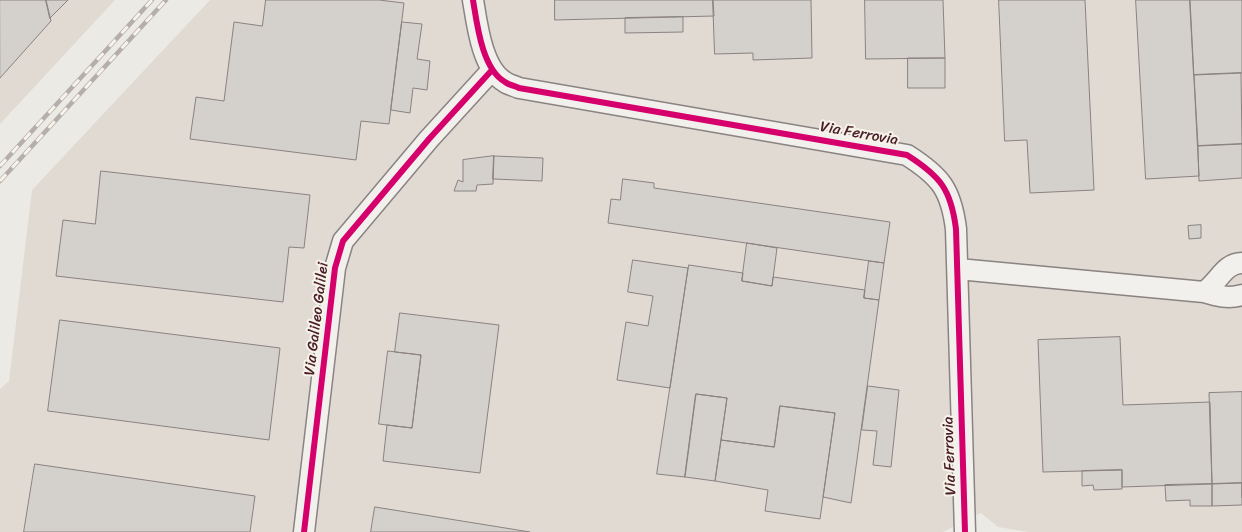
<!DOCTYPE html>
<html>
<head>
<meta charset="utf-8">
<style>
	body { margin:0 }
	canvas { display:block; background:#eceae4 }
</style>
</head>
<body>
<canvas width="1242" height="532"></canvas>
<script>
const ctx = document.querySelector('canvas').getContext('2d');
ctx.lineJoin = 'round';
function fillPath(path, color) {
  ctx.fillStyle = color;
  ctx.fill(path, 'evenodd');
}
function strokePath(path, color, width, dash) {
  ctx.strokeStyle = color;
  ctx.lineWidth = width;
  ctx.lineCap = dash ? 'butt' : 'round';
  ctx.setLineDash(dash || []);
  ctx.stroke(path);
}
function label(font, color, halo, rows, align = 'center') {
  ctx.font = font + ' Sriracha,sans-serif';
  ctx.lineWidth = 4;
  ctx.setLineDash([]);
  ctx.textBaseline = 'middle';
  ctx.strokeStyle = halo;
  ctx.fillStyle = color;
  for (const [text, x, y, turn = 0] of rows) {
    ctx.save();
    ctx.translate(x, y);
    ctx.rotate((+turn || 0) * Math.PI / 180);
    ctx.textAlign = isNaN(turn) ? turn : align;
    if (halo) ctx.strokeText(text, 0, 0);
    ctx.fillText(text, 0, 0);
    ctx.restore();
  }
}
const built = new Path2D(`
	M0 0H115L0 124Z
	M210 0H1242V532H1028L998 527 981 513 943 532H0V389L9 381 32 190Z`);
const building = new Path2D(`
	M0 0H46L51 21 0 78Z
	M46 0H68L50 18Z
	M266 0H379L404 3 389 124 361 121 356 160 190 139 196 97 224 101 234 22 262 26Z
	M555 0H713L714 16 555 20Z
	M713 0H811L812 58 753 60V53L715 54Z
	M865 0H943L945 58 866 59Z
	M999 0H1085L1094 190 1030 193 1027 140 1005 141Z
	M1136 0H1190L1199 176 1146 179Z
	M1190 0H1242V73L1194 75Z
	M683 17V32L625 33V18Z
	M402 22 422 24 417 59 430 61 427 90 413 88 410 113 391 110Z
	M908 58H945V88H908Z
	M1241 73 1242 144 1198 146 1194 75Z
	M1242 144V178L1199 181 1198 146Z
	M494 156 543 158 542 181 493 179Z
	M494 156 493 184 477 185 476 191H454L458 180 463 182V160Z
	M101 171 310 195 304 248 289 247 283 302 56 276 63 220 95 224Z
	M623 179 654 183V188L890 222 884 263 608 223 611 199 620 200Z
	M1201 225V238L1189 239 1188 226Z
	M747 243 777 248 772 286 742 281Z
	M633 260 688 268 670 388 617 380 626 322 648 326 653 296 628 292Z
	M869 261 884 263 879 300 864 298Z
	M689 265 743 273 742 281 772 286 773 277 865 290 864 298 879 300 851 503 823 497 835 413 780 406 774 447 721 440 727 398 696 394 685 477 657 474Z
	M400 313 499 325 480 473 383 461 387 425 412 428 421 355 395 352Z
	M60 320 280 348 269 440 48 411Z
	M1120 337 1123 405 1210 402 1212 484 1122 487V470L1043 472 1038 340Z
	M388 351 421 355 412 428 379 424Z
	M868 386 899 390 891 467 873 465 877 431 862 430Z
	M1242 392V498V483L1212 484 1209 393Z
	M696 394 727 398 715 481 685 477Z
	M780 406 835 413 820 519 765 511 768 490 715 481 721 440 774 447Z
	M35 464 255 496 250 532H24Z
	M1122 470V489L1094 490 1093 485 1082 486V471Z
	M1242 483V505L1212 506V484Z
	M1212 484V506H1190V500L1166 501 1165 485Z
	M375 507 530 532H371Z`);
const minor = new Path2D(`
	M473 0C477 24 482 69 505 82 509 85 515 86 519 88L907 155C940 176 951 189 956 229L965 532
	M958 269 1204 292C1217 296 1229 299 1242 295
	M1204 292C1219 282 1224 263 1242 263
	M304 532 335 268 343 241 429 139 492 70`);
const rail = new Path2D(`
	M0 166 152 0
	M0 181 166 0`);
const cycleway = new Path2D(`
	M473 0C477 24 482 69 505 82 509 85 515 86 519 88L907 155C940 176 951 189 956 229L965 532
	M304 532 335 268 343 241 429 139 492 70`);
const streetNames = [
	["Via Ferrovia",859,134,10],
	["Via Galileo Galilei",317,319,-83],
	["Via Ferrovia",950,456,-92]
];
fillPath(built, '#e1dad3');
fillPath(building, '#d4d0cc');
strokePath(building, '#8b8282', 1);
strokePath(minor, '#8b8282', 23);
strokePath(minor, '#f1f0ec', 20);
strokePath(rail, '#b5aead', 4.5);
strokePath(rail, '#f7f3e8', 3, [9]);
strokePath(cycleway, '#d6006c', 6);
label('15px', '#4a1f2b', '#f7f3e8', streetNames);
</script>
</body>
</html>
